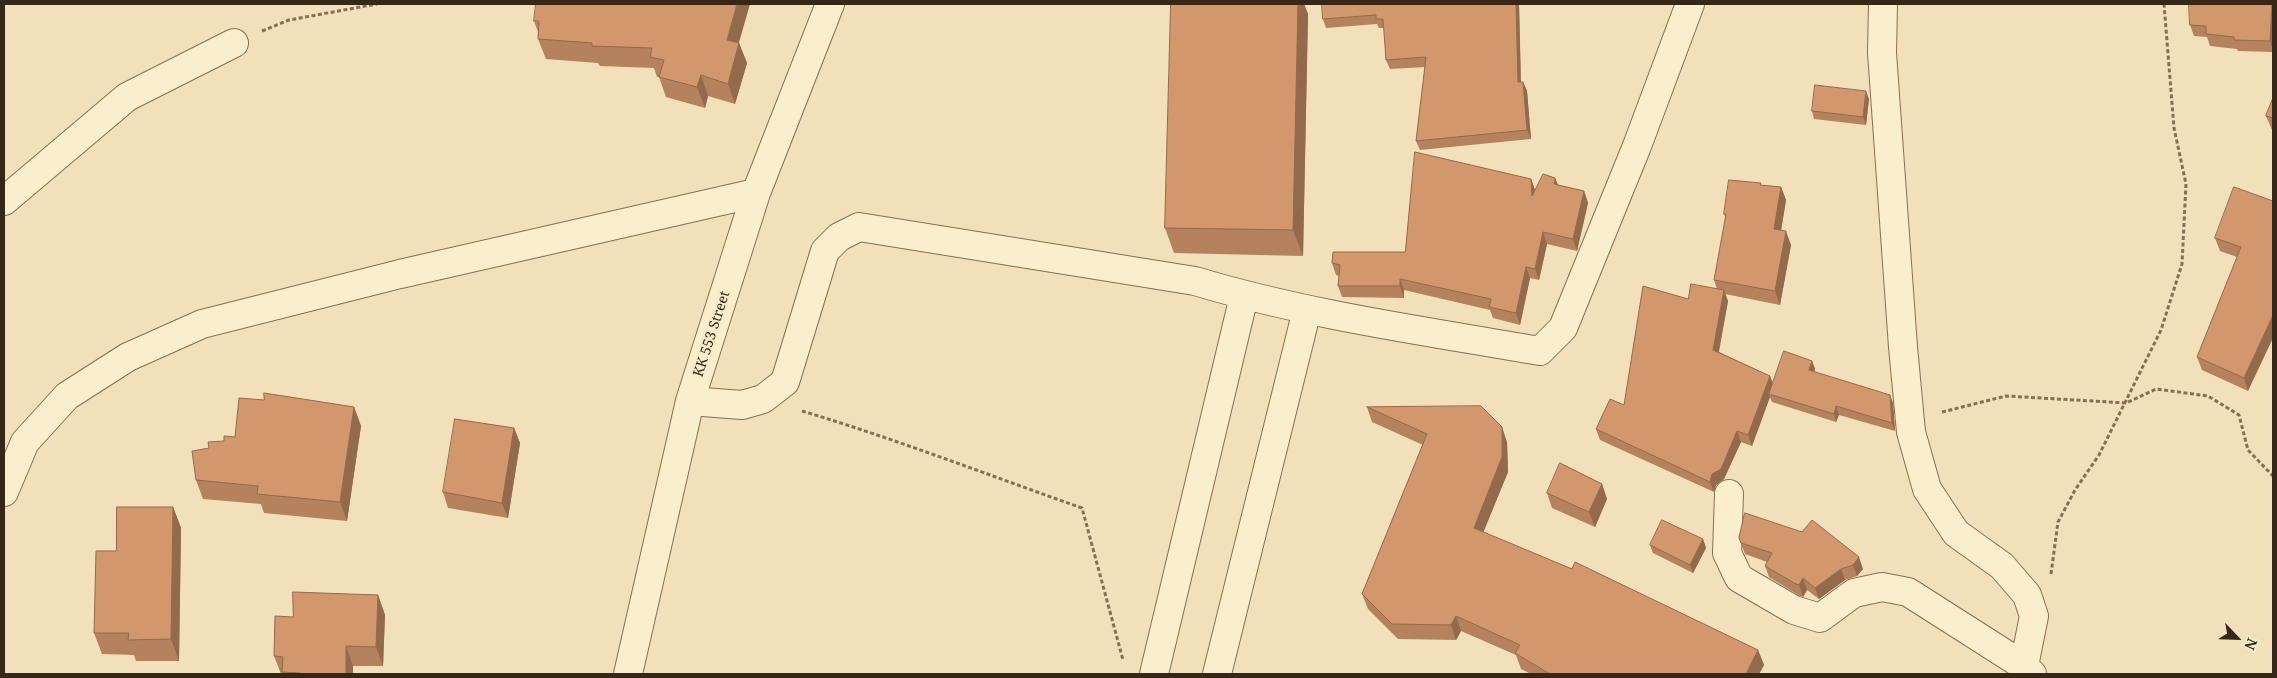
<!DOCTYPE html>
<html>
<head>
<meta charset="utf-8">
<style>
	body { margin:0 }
	#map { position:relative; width:2277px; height:678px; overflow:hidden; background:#f1e0b9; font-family:"Noto Serif",serif }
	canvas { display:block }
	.frame { position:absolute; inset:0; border:5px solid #362719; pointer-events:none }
	.north { position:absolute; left:2212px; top:613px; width:50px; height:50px; -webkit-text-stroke:4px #f8ebc9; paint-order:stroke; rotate:114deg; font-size:14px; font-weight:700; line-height:20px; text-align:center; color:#362719 }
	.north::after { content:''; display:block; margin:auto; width:18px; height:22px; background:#362719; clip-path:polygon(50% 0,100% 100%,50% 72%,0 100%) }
</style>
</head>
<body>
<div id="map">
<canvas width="2277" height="678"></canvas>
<div class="frame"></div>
<div class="north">N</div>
</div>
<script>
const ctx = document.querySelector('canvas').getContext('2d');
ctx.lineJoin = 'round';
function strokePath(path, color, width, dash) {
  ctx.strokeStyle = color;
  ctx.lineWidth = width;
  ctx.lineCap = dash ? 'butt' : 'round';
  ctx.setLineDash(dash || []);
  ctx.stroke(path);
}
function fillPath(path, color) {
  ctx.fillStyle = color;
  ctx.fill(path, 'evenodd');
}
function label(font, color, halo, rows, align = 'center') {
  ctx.font = font + ' "Noto Serif",serif';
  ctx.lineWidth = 5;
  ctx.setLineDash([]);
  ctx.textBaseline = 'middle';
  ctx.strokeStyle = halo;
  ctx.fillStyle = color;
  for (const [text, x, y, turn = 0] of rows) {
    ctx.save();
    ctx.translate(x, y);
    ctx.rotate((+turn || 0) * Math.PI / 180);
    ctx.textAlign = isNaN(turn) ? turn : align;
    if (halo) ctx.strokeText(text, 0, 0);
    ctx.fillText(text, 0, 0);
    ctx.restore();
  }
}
const path = new Path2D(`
	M262 31 289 20 377 4
	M802 411C896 439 988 475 1082 508L1123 660
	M1942 412 2006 396 2126 403 2156 389 2208 396 2239 415 2248 450 2273 476
	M2051 574 2058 522 2075 490 2099 455 2161 330 2182 264 2186 184 2174 128 2164 4`);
const minor = new Path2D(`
	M1883 4 1882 53 1903 347 1911 432 1927 489 1956 533 2002 566 2027 595 2034 616 2024 666 2032 674
	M4 201 127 97 234 43
	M690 401 742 405 763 399 785 382 825 251 839 237 859 227 1195 281C1308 315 1425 331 1540 351L1563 328 1637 146 1690 4
	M4 492 25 442 67 396 128 357 202 324 400 274 756 193
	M1729 494 1727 553 1739 578 1794 610 1820 618 1854 593 1882 587 1908 592 2024 666
	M628 674 690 401 756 193 830 4
	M1154 674 1244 296
	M1217 674 1307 310`);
const wall = new Path2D(`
	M1171 4H1304L1308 14 1303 256 1174 253 1165 228Z
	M1519 4 1521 82H1523L1527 91 1531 139 1420 150 1416 141 1425 67 1390 69 1386 60 1384 28H1379L1377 24 1326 28 1323 19Z
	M2273 4V52L2238 51 2237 49 2210 46 2207 37 2194 36 2190 25Z
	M534 21 739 43 747 63 735 104 708 96 705 108 666 97 659 77H657L654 68 600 66 598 63 546 59 538 39V32Z
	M2273 98V131L2272 130 2266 116Z
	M1869 99 1866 125 1814 119 1812 111Z
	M1555 178 1558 185 1584 191 1588 203 1577 251 1547 244 1539 280 1530 278 1520 325 1493 318 1490 310 1404 290V298L1342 297 1338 286 1339 276 1336 275 1332 263 1405 252 1531 179 1535 190Z
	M1761 183V185L1781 187 1786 200 1781 230 1791 245 1780 305 1725 294 1728 301 1719 352 1770 376 1773 384 1812 361 1815 369 1814 372 1893 403 1895 431 1839 415 1836 422 1772 402 1770 397 1752 446 1741 442 1724 479 1716 485 1714 492 1600 440 1596 429 1624 405 1688 299 1717 289 1714 280 1726 218 1724 214Z
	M2273 201 2248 391 2202 370 2197 357 2237 257 2220 251 2215 238Z
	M354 407 361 426 347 521 264 513 261 504 203 499 196 480 209 448 224 441 235 437Z
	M1367 407 1507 442 1508 472 1483 532 1758 650 1764 665 1759 674H1531L1521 669 1516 655 1461 631 1456 640 1398 639 1368 609 1362 594 1423 445 1372 422Z
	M514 428 520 443 508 518 448 508 443 492Z
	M1602 484 1607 499 1595 527 1552 508 1547 493Z
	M173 507 181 528 179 661H136L134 655 102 654 94 633 116 551Z
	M1802 532 1863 569 1857 576 1845 580 1819 599 1807 590 1803 597 1800 596 1769 577 1765 566 1767 562 1745 554 1739 538Z
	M1703 539 1706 548 1693 573 1653 553 1650 545Z
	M378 595 385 615 383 666H353V674H281L274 656 293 617Z`);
const shadedWall = new Path2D(`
	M737 4H750L734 60 727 40Z
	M1298 4H1304L1308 14 1303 256 1293 230Z
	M1516 4H1519L1521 91 1518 82Z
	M2272 4H2273V50L2270 41Z
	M739 43 747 63 735 104 728 84Z
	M701 75 708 96 705 108 697 87Z
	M1523 82 1527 91 1531 139 1527 130Z
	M1866 91 1869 99 1866 125 1863 117Z
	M1555 178 1560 190 1554 184Z
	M1531 179 1535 190 1532 196Z
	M1781 187 1786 200 1779 243 1774 229Z
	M1584 191 1588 203 1577 251 1573 239Z
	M1786 231 1791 245 1780 305 1775 291Z
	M1543 232 1547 244 1539 280 1535 269Z
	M1526 267 1530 278 1520 325 1516 313Z
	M1400 279 1404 290V298L1400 286Z
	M1724 290 1728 301 1717 360 1713 350Z
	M2273 315V338L2248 391 2244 378Z
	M1812 361 1815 369 1812 378 1809 370Z
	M1770 376 1774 387 1769 394 1770 397 1752 446 1748 435Z
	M1890 395 1893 403 1895 431 1892 423Z
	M1836 406 1839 415 1836 422 1834 414Z
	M354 407 361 426 347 521 340 502Z
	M1502 427 1507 442 1508 472 1479 543 1474 528Z
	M514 428 520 443 508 518 502 503Z
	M1737 431 1741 442 1724 479 1716 485 1714 492 1710 482 1712 474Z
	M1602 484 1607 499 1595 527 1589 512Z
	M173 507 181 528 179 661 171 639Z
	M1703 539 1706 548 1693 573 1690 565Z
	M1859 557 1863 569 1857 576 1853 565Z
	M1841 569 1845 580 1819 599 1815 588Z
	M1803 578 1807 590 1803 597 1799 585Z
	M378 595 385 615 383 666 376 647Z
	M1456 616 1461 631 1456 640 1451 625Z
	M346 646 353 666V674H346Z
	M1758 650 1764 665 1759 674H1746Z`);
const building = new Path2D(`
	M536 4H737L727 40 739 43 728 84 701 75 697 87 659 77 664 60 650 57 652 48 592 46V43L538 39 539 21H534Z
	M1171 4H1298L1293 230 1165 228Z
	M1322 4H1516L1518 82H1523L1527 130 1416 141 1426 57 1386 60 1383 19H1376V15L1323 19Z
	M2189 4H2272L2270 41 2234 40V37L2206 34V26L2190 25Z
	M1815 85 1866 91 1863 117 1812 111Z
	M2273 98V118L2266 116Z
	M1415 152 1531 179 1532 196 1543 174 1555 178 1554 184 1584 191 1573 239 1543 232 1535 269 1526 267 1516 313 1489 307 1491 299 1400 279V286H1338L1340 265 1332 263 1333 252H1405Z
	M1729 180 1761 183 1760 185 1781 187 1774 229 1786 231 1775 291 1714 280 1726 214H1724Z
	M2234 187 2273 201V315L2244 378 2197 357 2241 247 2215 238Z
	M1691 284 1724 290 1713 350 1770 376 1748 435 1737 431 1721 469 1712 474 1710 482 1596 429 1610 399 1624 405 1643 286 1688 299Z
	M1784 351 1812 361 1809 370 1890 395 1892 423 1836 406 1834 414 1769 394Z
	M264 393 354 407 340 502 257 494 258 486 196 480 192 451 209 448 208 442 224 441V436L235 437 239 398 264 400Z
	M1481 406 1502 427V457L1474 528 1572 569 1575 562 1758 650 1746 674H1550L1515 653 1520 645 1456 616 1451 625 1392 624 1362 594 1427 434 1367 407Z
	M455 419 514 428 502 503 443 492Z
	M1560 463 1602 484 1589 512 1547 493Z
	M117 507H173L171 639 128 640 129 633H94L96 551H116Z
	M1745 513 1802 532 1812 520 1859 557 1853 565 1841 569 1815 588 1803 578 1799 585 1796 584 1765 566 1772 553 1741 543 1739 538Z
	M1662 520 1703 539 1690 565 1650 545Z
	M293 592 378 595 376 647 346 646V674H300V673L282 672 283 657 274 656 275 616 293 617Z`);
const streetNames = [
	["KK 553 Street",712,334,-72]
];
strokePath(minor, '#886f53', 30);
strokePath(path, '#886f53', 3, [4, 2.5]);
strokePath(minor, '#fbeecd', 28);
fillPath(wall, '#b5825d');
fillPath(shadedWall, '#936a4c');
fillPath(building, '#d2976c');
strokePath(building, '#936a4c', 1);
label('14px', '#362719', '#f8ebc9', streetNames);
</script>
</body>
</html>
